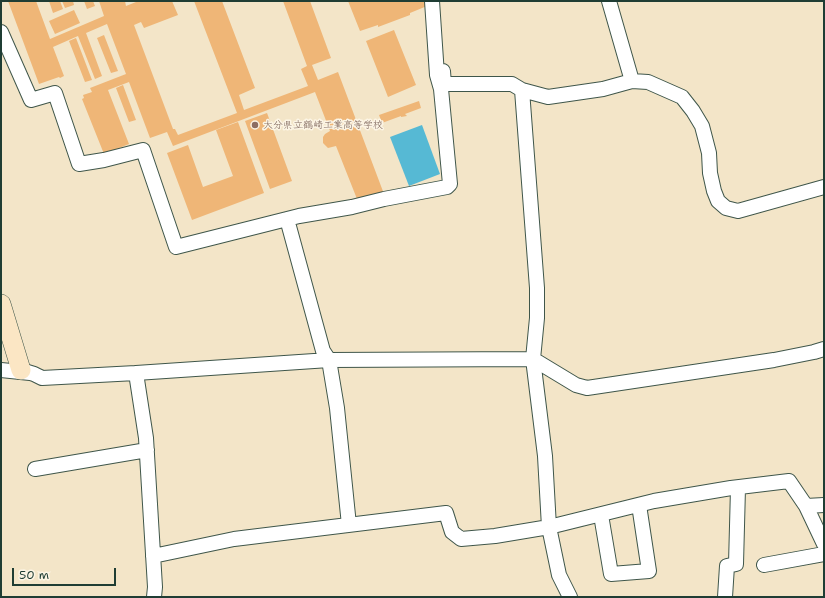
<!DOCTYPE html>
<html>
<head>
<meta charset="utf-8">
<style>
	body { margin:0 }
	#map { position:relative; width:825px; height:598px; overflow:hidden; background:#f3e5c8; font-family:"Shantell Sans",sans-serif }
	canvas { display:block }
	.frame { position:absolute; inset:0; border:2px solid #1f3d34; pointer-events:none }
	.scale { position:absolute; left:12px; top:568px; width:104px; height:18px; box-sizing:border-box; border:2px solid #1f3d34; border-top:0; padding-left:5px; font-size:12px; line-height:14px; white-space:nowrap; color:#1f3d34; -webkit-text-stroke:3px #fcf5e5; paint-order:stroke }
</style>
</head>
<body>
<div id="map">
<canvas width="825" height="598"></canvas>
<div class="frame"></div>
<div class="scale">50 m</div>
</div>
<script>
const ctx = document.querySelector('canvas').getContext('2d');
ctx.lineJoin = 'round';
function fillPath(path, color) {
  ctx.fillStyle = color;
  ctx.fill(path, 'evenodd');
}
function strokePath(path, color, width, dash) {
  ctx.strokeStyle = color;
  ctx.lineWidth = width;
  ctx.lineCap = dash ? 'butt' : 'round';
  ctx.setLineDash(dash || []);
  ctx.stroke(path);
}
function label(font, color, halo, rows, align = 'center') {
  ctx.font = font + ' "Shantell Sans","Klee One",sans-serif';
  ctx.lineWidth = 3;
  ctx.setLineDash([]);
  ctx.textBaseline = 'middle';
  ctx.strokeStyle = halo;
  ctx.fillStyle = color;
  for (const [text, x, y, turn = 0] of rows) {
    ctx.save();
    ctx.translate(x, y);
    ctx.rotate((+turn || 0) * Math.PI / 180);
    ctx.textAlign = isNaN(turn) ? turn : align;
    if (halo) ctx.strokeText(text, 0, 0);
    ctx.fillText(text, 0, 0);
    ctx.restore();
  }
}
const water = new Path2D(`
	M422 125 440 174 409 186 390 137Z`);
const building = new Path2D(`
	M8 1H36L50 39 104 16 99 1H125L126 6 136 2 135 1H172L178 15 144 28 141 22 134 25 173 129H175L178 135 237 113 194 1H222L255 88 239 95 244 110 308 86 301 69 307 66 283 1H310L331 58 312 65 318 80 338 72 384 194 359 204 336 146 328 148 323 143V137L325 134 330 131 315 92 173 146 167 132 150 138 129 82 108 90 129 144 104 154 82 99 84 98 83 95 92 92 90 88 126 74 107 24 86 33 102 76 95 79 78 36 53 47 64 76 60 78 59 77 39 84Z
	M49 1H60L63 9 53 13Z
	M62 1H73L74 5 65 8Z
	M84 1H93L95 6 87 9Z
	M348 1H425L427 6 410 13V15L378 27V25L360 31Z
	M74 10 80 23 55 34 49 21Z
	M394 30 416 85 388 97 366 41Z
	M104 35 118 71 111 73 97 38Z
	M76 38 92 80 85 82 69 41Z
	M123 85 136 120 129 122 116 88Z
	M419 101 421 108 405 114 407 116 401 117V116L382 123 379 115Z
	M267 113 292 181 270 189 245 121Z
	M238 122 264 193 192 220 167 153 188 145 203 187 233 176 216 130Z`);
const street = new Path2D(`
	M609 1 632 81
	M1 32 31 100 55 93 79 164 104 160 143 150 176 247 299 216 352 207 384 199 447 187 450 184 441 89 437 75 432 1
	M443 71 444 84H512L522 90 548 97 603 89 632 81 648 82 682 97 693 111 702 126 709 153 710 173 714 191 718 201 726 208 738 211 824 187
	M522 90 537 288V318L533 359 545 456 549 527 559 575 570 597
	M287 219 323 351 329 360 337 408 349 525
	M1 370 30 373
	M21 370 34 374 42 378 136 373 329 360 533 359 576 385 587 388 774 360 814 352 824 349
	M136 373 146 438 155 587 154 597
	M35 469 147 450
	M806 506 824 544
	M601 515 611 574 649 571 639 505
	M153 556 234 539 446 513 452 532 461 539 495 536 549 527 654 501 731 488 789 481 806 506 824 505
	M764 565 824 554
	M725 597 727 566 736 564 738 488`);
const secondary = new Path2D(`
	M1 304 21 370`);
const markers = [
	[255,125,4,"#8d6e63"]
];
const educationNames = [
	["大分県立鶴崎工業高等学校",263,125]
];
fillPath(water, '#56b9d4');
fillPath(building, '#efb677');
strokePath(street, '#3f564a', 16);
strokePath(secondary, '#3f564a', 20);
strokePath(street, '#fff', 14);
strokePath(secondary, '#fbe6c4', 19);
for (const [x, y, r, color] of markers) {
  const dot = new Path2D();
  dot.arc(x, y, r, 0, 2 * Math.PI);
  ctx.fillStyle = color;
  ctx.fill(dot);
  strokePath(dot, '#fcf5e5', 1.5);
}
label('10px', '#785e54', '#fcf5e5', educationNames, 'left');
</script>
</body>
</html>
